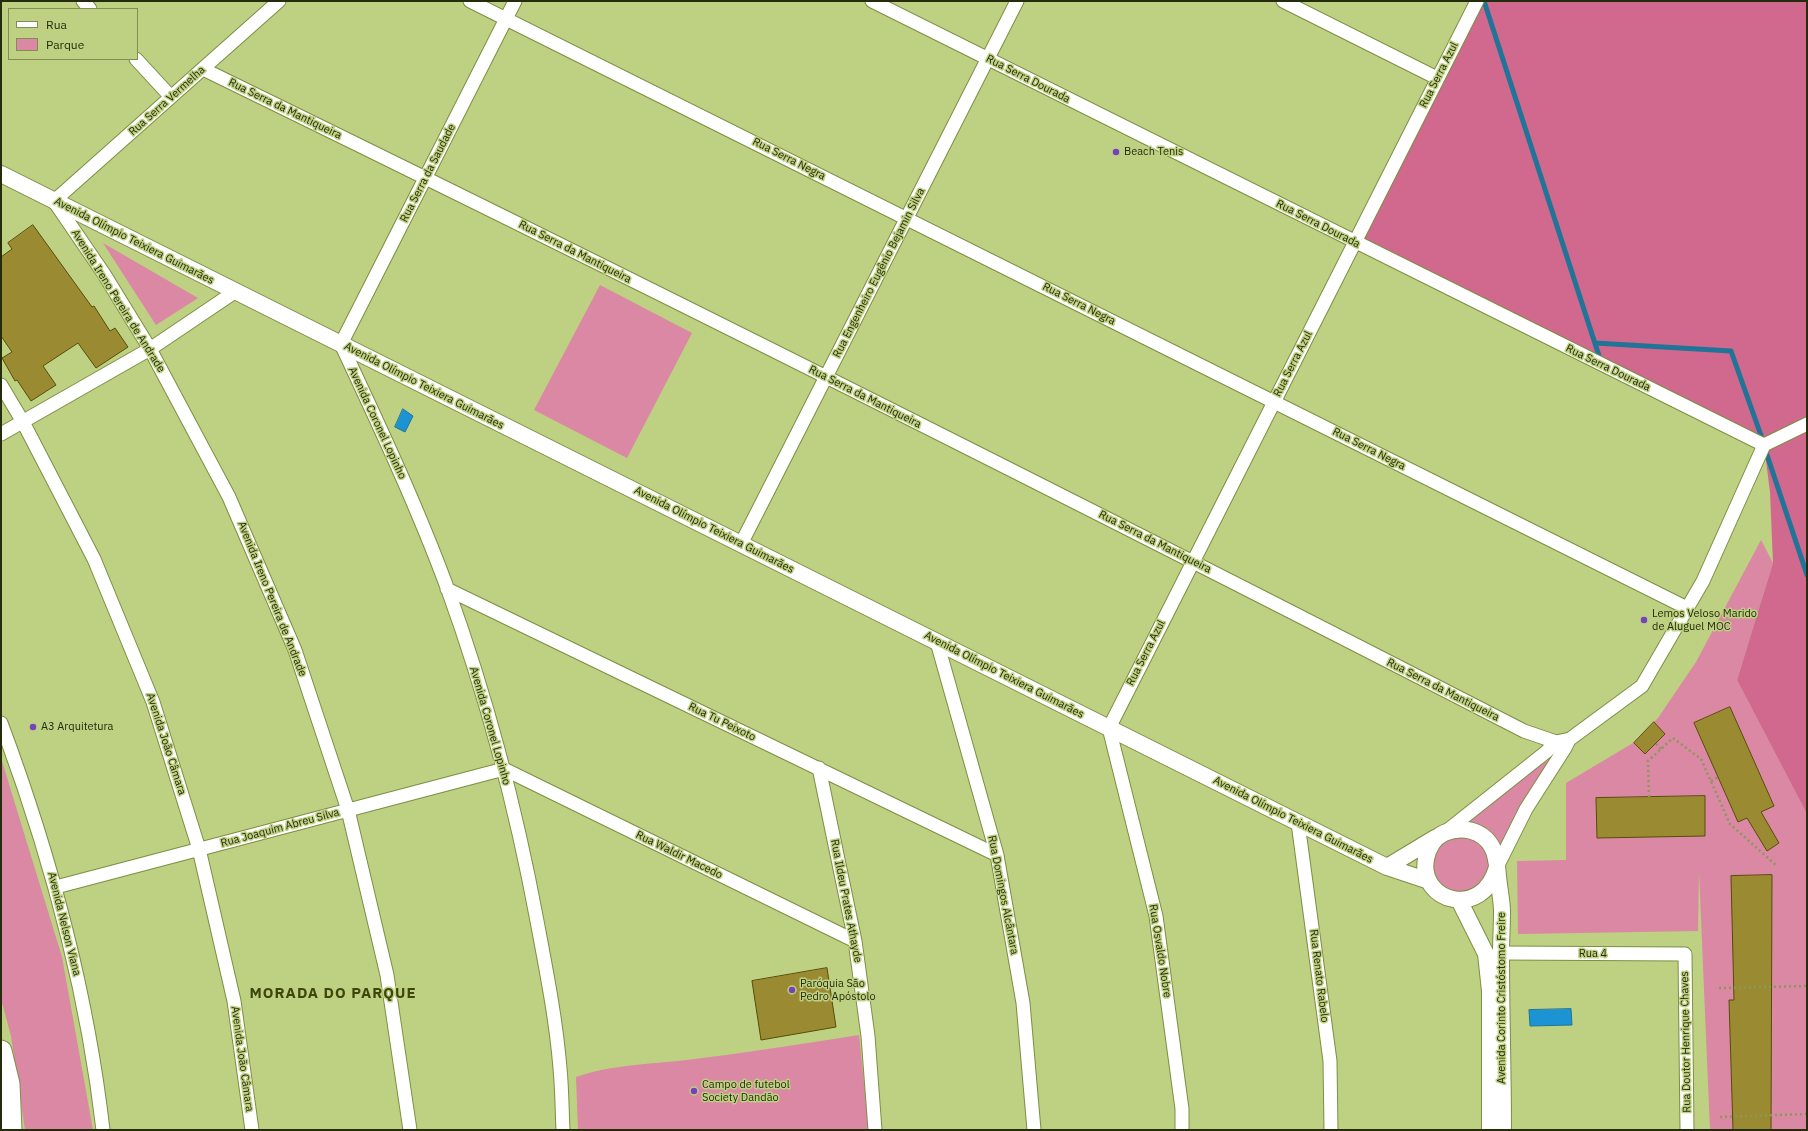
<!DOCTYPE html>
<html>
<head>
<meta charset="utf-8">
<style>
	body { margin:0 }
	#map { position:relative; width:1808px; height:1131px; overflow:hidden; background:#bed082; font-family:"IBM Plex Sans",sans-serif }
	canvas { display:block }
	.frame { position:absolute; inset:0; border:2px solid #252c0c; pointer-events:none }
	.legend { position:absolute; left:8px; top:8px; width:130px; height:52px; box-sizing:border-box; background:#bed082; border:1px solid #818e53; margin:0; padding:5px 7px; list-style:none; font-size:12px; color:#252c0c }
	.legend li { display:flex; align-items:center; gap:8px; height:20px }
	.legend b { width:20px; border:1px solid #818e53 }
</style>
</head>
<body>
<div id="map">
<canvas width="1808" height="1131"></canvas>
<div class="frame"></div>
<ul class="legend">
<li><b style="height:5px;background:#fff"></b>Rua</li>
<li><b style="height:11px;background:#da88a3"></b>Parque</li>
</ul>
</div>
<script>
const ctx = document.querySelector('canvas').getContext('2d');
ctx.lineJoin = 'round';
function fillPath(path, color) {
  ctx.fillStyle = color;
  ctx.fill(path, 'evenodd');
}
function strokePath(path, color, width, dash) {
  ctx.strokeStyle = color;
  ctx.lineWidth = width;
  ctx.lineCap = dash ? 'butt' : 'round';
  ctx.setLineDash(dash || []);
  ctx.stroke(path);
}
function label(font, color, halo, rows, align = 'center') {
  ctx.font = font + ' "IBM Plex Sans",sans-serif';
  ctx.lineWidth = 3;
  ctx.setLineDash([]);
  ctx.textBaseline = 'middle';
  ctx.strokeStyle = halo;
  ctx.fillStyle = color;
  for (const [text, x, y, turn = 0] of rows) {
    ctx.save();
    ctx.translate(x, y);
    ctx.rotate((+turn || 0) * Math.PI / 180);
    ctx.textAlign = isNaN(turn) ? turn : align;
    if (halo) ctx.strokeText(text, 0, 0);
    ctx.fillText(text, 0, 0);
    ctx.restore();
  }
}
const green = new Path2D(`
	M103 243 198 298 156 325Z
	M600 285 692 333 627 458 534 410Z
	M1761 540 1773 563 1737 680 1807 814V1130H1710L1699 871 1698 931 1518 934 1517 861 1566 860V783L1633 743 1658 718 1696 662Z
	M1554 757 1499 852 1459 826 1532 770Z
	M1 758 62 957 93 1130H25L11 1036 1 999Z
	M1446 836H1477L1493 861 1486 884 1457 897 1433 882 1432 851Z
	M859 1035 869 1130H578L576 1077C610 1065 650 1064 687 1060 744 1053 802 1044 859 1035Z`);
const forest = new Path2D(`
	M1477 1H1807V814L1737 680 1773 563 1770 492 1764 445 1355 242Z`);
const water = new Path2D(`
	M403 409 413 416 405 432 395 427Z
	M1571 1009 1572 1025 1530 1026 1529 1010Z`);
const stream = new Path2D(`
	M1484 1 1601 362
	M1595 343 1731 351 1763 441
	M1765 449 1807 575`);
const building = new Path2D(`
	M33 225 92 307 94 306 110 331 115 328 128 347 96 368 78 343 43 366 56 385 31 401 17 380 15 381 2 358 12 352 1 336V257L12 249 8 243Z
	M1730 707 1774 806 1761 812 1779 843 1767 851 1747 818 1738 822 1694 723Z
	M1654 722 1665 734 1645 754 1634 743Z
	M1705 796V836L1597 838 1596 798Z
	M1772 875 1771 1130H1733L1729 1000H1734L1731 876Z
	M827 968 836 1027 761 1040 752 981Z`);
const path = new Path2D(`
	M1656 744 1661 749
	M1711 781 1718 777
	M1649 797 1648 761 1673 738 1701 759 1730 824 1777 866
	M1719 988 1807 986
	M1720 1117 1807 1114`);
const minor = new Path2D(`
	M83 1 90 9
	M279 1 54 201 104 274 150 349 229 497 295 650 348 810 387 975 410 1130
	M470 1 1687 608
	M515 1 341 344C379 425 417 506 448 590 487 698 516 808 537 921 546 969 556 1019 560 1068 562 1089 562 1109 563 1130
	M872 1 1764 445
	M1283 1 1437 78
	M136 59 171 97
	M203 69C646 285 1086 506 1524 731L1556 742 1565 748
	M1 385 23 422 94 559 153 702 199 849 234 1001 252 1130
	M1 434 150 349 236 291
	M741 544 1017 1
	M447 589 997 855
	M937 642 997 855 1023 1003 1034 1130
	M1 723C50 854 87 991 103 1130
	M819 768 855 941 868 1036 875 1130
	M1298 823 1330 1061 1331 1130
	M1444 833 1546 752 1556 742 1570 739 1642 686 1703 581 1764 445 1807 424
	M1497 867 1526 809 1565 748 1569 740
	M56 887 504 769 855 941
	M1501 953 1685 954 1687 1130
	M1182 1130V1109L1156 916 1109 728 1477 1`);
const tertiary = new Path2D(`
	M1 174 1387 867 1429 881
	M1387 867 1435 838
	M1497 867C1483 920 1418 902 1426 859 1428 848 1434 838 1444 833 1461 826 1482 829 1492 847 1497 856 1497 866 1498 876 1499 888 1502 900 1502 912 1502 926 1501 940 1501 954 1501 1013 1503 1072 1503 1130
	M1459 900 1486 954 1490 991V1130`);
const primary = new Path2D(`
	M1 1051 9 1084 11 1130`);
const markers = [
	[1116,152,4,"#7442b9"],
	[1644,620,4,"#7442b9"],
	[33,727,4,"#7442b9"],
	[792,990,4,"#7442b9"],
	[694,1091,4,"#7442b9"]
];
const streetNames = [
	["Rua Serra Azul",1439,75,-63],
	["Rua Serra Dourada",1028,79,27],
	["Rua Serra Vermelha",167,101,-42],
	["Rua Serra da Mantiqueira",285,109,26],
	["Rua Serra Negra",789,159,27],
	["Rua Serra da Saudade",428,173,-63],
	["Rua Serra Dourada",1318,224,27],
	["Avenida Olímpio Teixiera Guimarães",134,241,27],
	["Rua Serra da Mantiqueira",575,252,27],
	["Rua Engenheiro Eugênio Bejamin Silva",879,273,-63],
	["Avenida Ireno Pereira de Andrade",118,301,58],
	["Rua Serra Negra",1079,304,27],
	["Rua Serra Azul",1293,364,-63],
	["Rua Serra Dourada",1608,368,26],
	["Avenida Olímpio Teixiera Guimarães",424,386,27],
	["Rua Serra da Mantiqueira",865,397,27],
	["Avenida Coronel Lopinho",377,423,65],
	["Rua Serra Negra",1369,449,27],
	["Avenida Olímpio Teixiera Guimarães",714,530,27],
	["Rua Serra da Mantiqueira",1155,542,27],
	["Avenida Ireno Pereira de Andrade",272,599,68],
	["Rua Serra Azul",1146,653,-63],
	["Avenida Olímpio Teixiera Guimarães",1004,675,27],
	["Rua Serra da Mantiqueira",1443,690,27],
	["Rua Tu Peixoto",722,722,26],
	["Avenida Coronel Lopinho",490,726,74],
	["Avenida João Câmara",166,744,72],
	["Avenida Olímpio Teixiera Guimarães",1293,820,27],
	["Rua Joaquim Abreu Silva",280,828,-15],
	["Rua Waldir Macedo",679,855,26],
	["Rua Domingos Alcântara",1003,895,79],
	["Rua Ildeu Prates Athayde",846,901,79],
	["Avenida Nelson Viana",64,924,76],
	["Rua Osvaldo Nobre",1160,951,81],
	["Rua 4",1593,954],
	["Rua Renato Rabelo",1319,976,83],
	["Avenida Corinto Cristóstomo Freire",1502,998,-90],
	["Rua Doutor Henrique Chaves",1686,1042,-91],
	["Avenida João Câmara",242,1059,82]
];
const poiNames = [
	["Beach Tenis",1124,152],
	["Lemos Veloso Marido",1652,614],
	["de Aluguel MOC",1652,627],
	["A3 Arquitetura",41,727],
	["Paróquia São",800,984],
	["Pedro Apóstolo",800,997],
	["Campo de futebol",702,1085],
	["Society Dandão",702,1098]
];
const districtNames = [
	["MORADA DO PARQUE",333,994]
];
fillPath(green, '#da88a3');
fillPath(forest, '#d0698d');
fillPath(water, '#1c93d2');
strokePath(water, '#1f7497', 1);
strokePath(stream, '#1f7497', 5);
fillPath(building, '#9a8b33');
strokePath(building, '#574c08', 1);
strokePath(minor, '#7e8e43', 15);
strokePath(tertiary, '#7e8e43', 18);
strokePath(primary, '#7e8e43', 23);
strokePath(path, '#8a985a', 2.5, [2, 3]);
strokePath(minor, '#fff', 13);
strokePath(tertiary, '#fff', 16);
strokePath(primary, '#fff', 21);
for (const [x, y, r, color] of markers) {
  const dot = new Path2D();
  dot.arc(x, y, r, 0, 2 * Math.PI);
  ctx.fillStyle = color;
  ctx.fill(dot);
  strokePath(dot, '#bed082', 1.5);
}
label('11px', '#252c0c', '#bed082', streetNames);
label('11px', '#252c0c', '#bed082', poiNames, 'left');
ctx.letterSpacing = '1px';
label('bold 15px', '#3d470a', '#bed082', districtNames);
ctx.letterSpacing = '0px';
</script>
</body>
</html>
